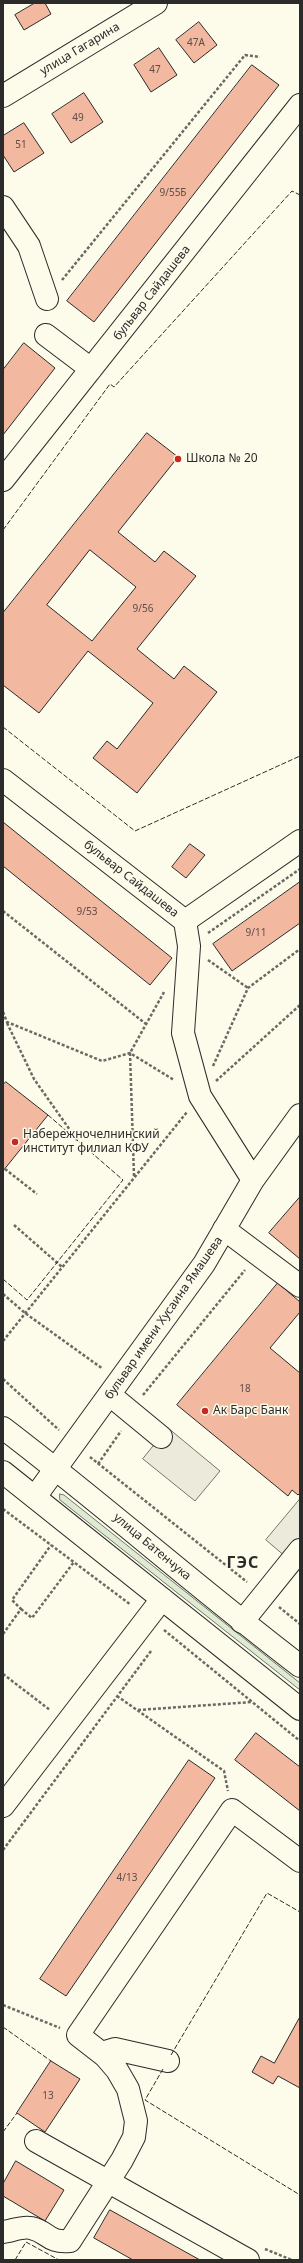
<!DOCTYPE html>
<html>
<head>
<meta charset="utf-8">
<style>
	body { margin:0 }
	#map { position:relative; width:303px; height:2263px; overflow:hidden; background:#fdfbea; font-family:"Noto Sans",sans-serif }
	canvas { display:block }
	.frame { position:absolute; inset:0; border:4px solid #2b2b2b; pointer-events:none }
</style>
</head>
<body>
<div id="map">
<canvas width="303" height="2263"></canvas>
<div class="frame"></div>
</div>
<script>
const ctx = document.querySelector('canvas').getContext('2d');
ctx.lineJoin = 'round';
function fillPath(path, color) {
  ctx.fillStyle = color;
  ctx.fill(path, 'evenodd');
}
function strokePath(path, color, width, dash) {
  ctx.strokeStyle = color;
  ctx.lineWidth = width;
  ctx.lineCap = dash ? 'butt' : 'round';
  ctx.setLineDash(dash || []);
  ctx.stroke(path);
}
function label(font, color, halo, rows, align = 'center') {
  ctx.font = font + ' "Noto Sans",sans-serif';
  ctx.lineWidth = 3;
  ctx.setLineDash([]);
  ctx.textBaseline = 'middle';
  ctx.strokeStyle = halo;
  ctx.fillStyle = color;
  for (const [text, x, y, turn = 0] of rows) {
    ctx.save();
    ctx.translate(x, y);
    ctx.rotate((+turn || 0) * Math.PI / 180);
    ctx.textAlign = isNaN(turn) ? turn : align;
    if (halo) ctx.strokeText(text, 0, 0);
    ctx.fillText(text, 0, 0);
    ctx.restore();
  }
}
const green = new Path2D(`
	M60 1494 64 1495 300 1683V1690L60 1500Z`);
const parking = new Path2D(`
	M168 1428 220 1471 195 1501 143 1459Z
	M300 1499V1569L266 1540Z`);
const building = new Path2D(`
	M35 3H45L51 14 24 30 15 15Z
	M199 22 217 45 194 63 176 40Z
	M159 48 177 75 151 92 134 65Z
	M252 65 279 85 94 322 67 301Z
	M84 93 103 122 71 143 52 114Z
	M24 123 44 153 14 172 3 155V136Z
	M24 343 55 368 3 435V370Z
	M147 433 178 457 118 532 155 562 164 551 196 576 137 649 174 679 184 666 217 692 137 793 93 758 107 741 117 749 153 703 88 651 39 713 3 685V613ZM90 550 136 587 92 641 47 605Z
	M3 822 172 958 150 985 3 866Z
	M190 844 205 855 186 878 172 867Z
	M300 882V923L232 971 213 944Z
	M6 1082 48 1115 3 1171V1085Z
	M300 1197V1259L269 1233Z
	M278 1283 300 1302V1312L270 1348 300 1373V1493L298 1495 292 1490 288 1496 177 1405Z
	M256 1733 300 1767V1811L235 1760Z
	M189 1760 215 1778 66 1996 40 1979Z
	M300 2017V2088L278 2076 273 2084 252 2072 261 2056 274 2063Z
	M51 2061 80 2079 45 2132 17 2113Z
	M16 2161 64 2190 45 2221 3 2196V2184Z
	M110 2210 200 2260H133L94 2238Z`);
const path = new Path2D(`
	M62 280 245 55 260 57
	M3 911 146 1024
	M208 933 300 869
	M208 960 248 988
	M3 1012 7 1022 102 1061 130 1053 174 1080
	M7 1023 34 1079 77 1140
	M213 1066 248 988 300 949
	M216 1081 300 1005
	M5 1169 37 1194
	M134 1176 130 1053 164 992
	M14 1225 62 1267
	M3 1294 25 1313 103 1369
	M3 1341 187 1112
	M3 1379 59 1430
	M143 1395 245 1270
	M90 1457 247 1582
	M98 1464 121 1431
	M3 1509 131 1605
	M279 1607 300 1624
	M21 1609 32 1618 74 1562
	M164 1630 300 1741
	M3 1634 21 1609 12 1600 51 1545
	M3 1674 50 1710
	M117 1696 224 1771 228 1791
	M138 1710 252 1702
	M3 1850 151 1651
	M3 2005 60 2028
	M265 2249 292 2260`);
const minor = new Path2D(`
	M3 96 156 3
	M3 207 29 246 47 299
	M46 335 91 369
	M3 480 300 105
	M3 780 185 921 300 841
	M185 921 189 946 183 1033 200 1096 253 1180
	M224 1229 300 1286
	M110 1395 161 1437
	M35 1497 204 1264 253 1180 300 1115
	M242 1622 300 1550
	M3 1806 162 1599
	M102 2053 115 2049 168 2061
	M36 2141 248 2260
	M3 2232C12 2231 22 2226 31 2228 49 2232 47 2243 70 2241L122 2160 134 2137 136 2121 128 2089 117 2070 105 2056 78 2035 232 1810 300 1861`);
const major = new Path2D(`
	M3 1428C104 1505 199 1589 300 1666
	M3 1472 300 1709`);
const fence = new Path2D(`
	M3 530 110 384 114 387 292 191 300 195
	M3 727 135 831 300 756
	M3 1279 27 1300 123 1180 48 1115
	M3 2027 51 2061
	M171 2055 267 1893 300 1912
	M163 2069 145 2100 300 2195
	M3 2132 17 2113
	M15 2260 26 2242 59 2260`);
const markers = [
	[178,459,4,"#c62828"],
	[15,1142,4,"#c62828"],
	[205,1411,4,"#c62828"]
];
const numberNames = [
	["47А",196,43],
	["47",155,70],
	["49",78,118],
	["51",21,145],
	["9/55Б",173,193],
	["9/56",143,609],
	["9/53",87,912],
	["9/11",256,933],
	["18",245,1389],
	["4/13",127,1878],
	["13",48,2096]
];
const streetNames = [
	["улица Гагарина",80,49,-31],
	["бульвар Сайдашева",152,293,-52],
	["бульвар Сайдашева",131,879,38],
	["бульвар имени Хусаина Ямашева",164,1318,-55],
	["улица Батенчука",152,1547,40]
];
const poiNames = [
	["Школа № 20",186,459],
	["Набережночелнинский",23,1135],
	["институт филиал КФУ",23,1149],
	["Ак Барс Банк",213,1411]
];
const districtNames = [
	["ГЭС",243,1563]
];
fillPath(green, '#deebd1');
strokePath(green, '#74746e', 1);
fillPath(parking, '#eceadb');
strokePath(parking, '#74746e', 1);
fillPath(building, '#f2b8a0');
strokePath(building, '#2b2b2b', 1);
strokePath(minor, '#2b2b2b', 24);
strokePath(major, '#2b2b2b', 24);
strokePath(path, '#6a6964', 2.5, [3, 2]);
strokePath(minor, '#fdfbea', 22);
strokePath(major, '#fdfbea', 22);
strokePath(fence, '#2b2b2b', 1, [5, 2]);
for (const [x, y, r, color] of markers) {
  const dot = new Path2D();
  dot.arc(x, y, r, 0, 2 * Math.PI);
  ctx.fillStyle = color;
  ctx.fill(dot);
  strokePath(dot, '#fdfbea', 1.5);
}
label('10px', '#5d4e48', null, numberNames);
label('12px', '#2b2b2b', '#fdfbea', streetNames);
label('12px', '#2b2b2b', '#fdfbea', poiNames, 'left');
ctx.letterSpacing = '1px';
label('bold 16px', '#2b2b2b', '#fdfbea', districtNames);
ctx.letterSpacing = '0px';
</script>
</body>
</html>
